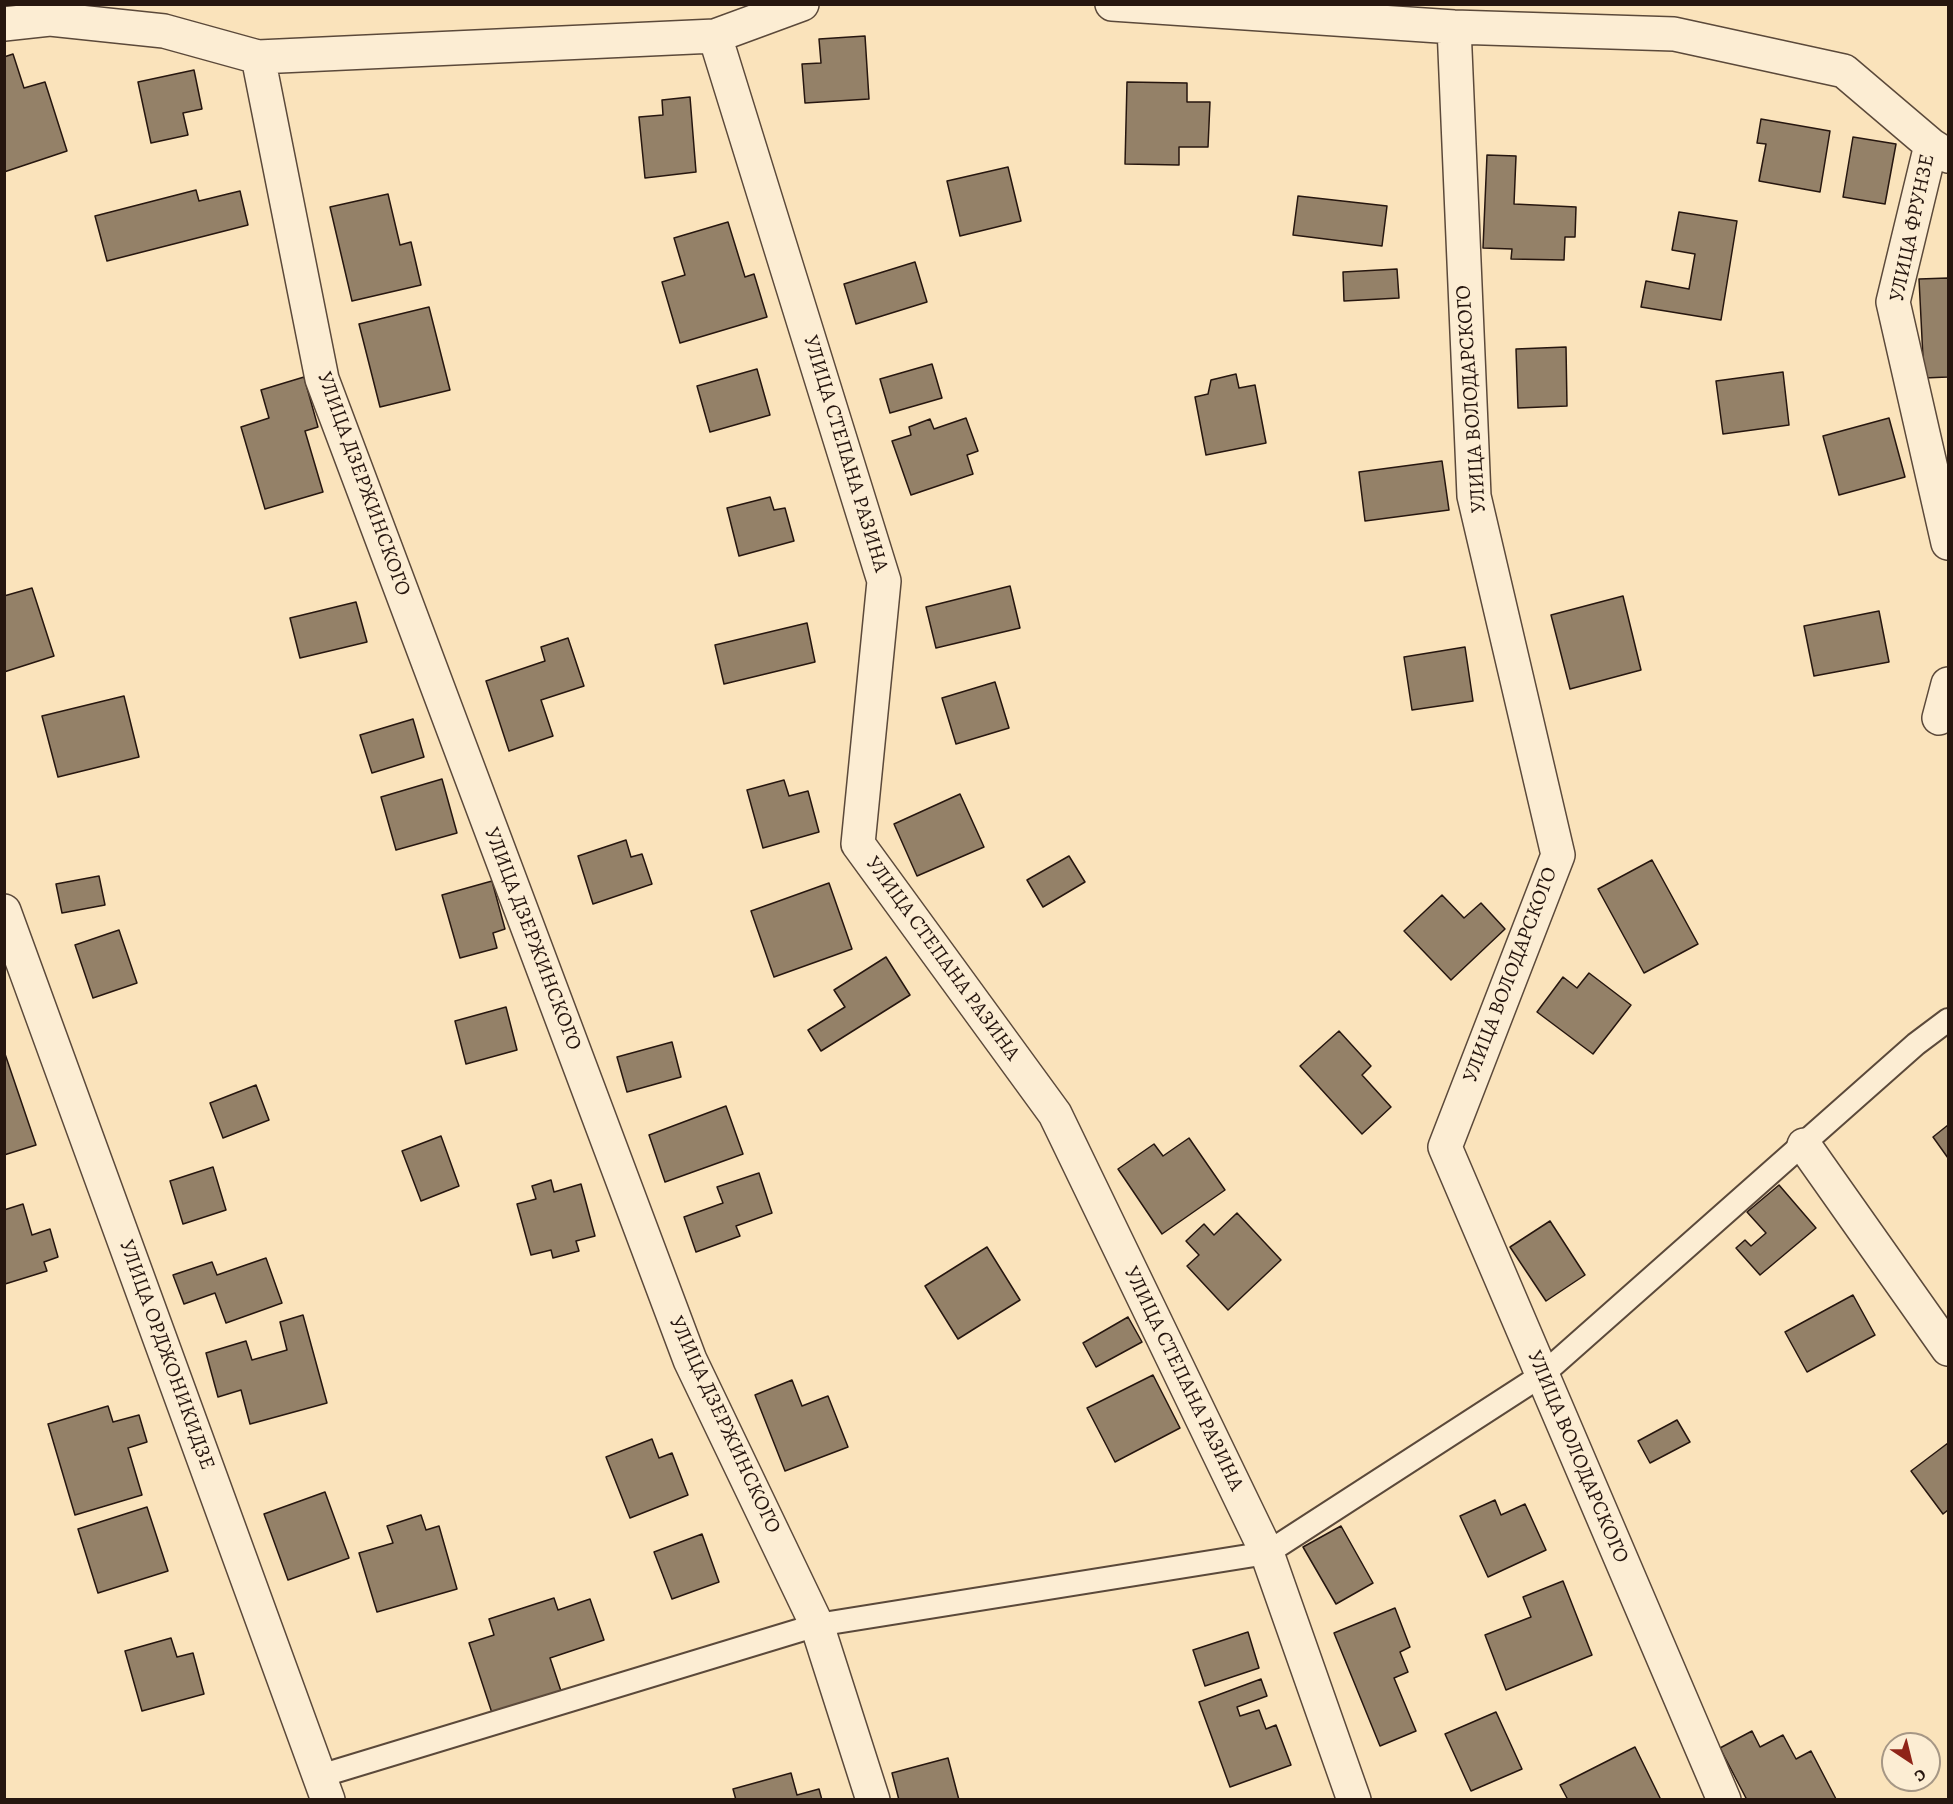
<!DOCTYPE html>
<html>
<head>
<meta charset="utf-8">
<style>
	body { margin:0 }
	#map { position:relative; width:1953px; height:1804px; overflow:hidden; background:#fae3bb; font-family:Alegreya,serif }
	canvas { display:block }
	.frame { position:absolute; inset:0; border:6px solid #26160f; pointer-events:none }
	.north { position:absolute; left:1881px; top:1732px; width:60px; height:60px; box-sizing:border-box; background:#fcedd3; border:2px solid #a69785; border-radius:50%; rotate:145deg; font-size:16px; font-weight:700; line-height:24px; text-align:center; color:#26160f }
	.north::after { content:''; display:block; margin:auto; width:21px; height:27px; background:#8f2418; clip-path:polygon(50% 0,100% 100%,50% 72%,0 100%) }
</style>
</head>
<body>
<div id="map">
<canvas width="1953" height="1804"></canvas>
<div class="frame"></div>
<div class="north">С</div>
</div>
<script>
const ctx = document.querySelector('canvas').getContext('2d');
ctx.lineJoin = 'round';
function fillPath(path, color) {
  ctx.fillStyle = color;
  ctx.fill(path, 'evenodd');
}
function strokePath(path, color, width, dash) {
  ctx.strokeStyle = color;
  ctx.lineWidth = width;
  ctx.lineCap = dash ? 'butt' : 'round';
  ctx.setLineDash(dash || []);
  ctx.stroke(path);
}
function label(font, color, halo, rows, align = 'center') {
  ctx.font = font + ' Alegreya,serif';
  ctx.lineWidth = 5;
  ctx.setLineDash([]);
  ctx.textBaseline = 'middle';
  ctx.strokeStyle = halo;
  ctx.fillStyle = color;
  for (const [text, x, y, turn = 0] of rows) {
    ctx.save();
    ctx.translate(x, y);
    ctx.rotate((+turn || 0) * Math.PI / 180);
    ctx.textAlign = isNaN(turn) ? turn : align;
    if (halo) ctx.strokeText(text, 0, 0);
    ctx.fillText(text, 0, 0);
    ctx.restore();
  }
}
const building = new Path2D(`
	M865 36 869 99 805 103 802 64 821 63 819 39Z
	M13 54 24 88 45 82 67 151 4 172V57Z
	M194 70 202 109 183 113 188 135 151 143 138 82Z
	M1127 82 1187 83V102H1210L1208 147H1179V165L1125 164Z
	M690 97 696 172 645 178 639 117 663 115 662 100Z
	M1761 119 1830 131 1820 192 1759 181 1766 144 1757 143Z
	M1853 137 1896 144 1885 204 1843 197Z
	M1487 155 1516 156 1514 204 1576 207 1575 237H1565L1564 260 1511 259 1512 249 1483 248Z
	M1008 167 1021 221 960 236 947 181Z
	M196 190 199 201 240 191 248 225 107 261 95 216Z
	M388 194 400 245 411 242 421 285 352 301 330 207Z
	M1298 196 1387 206 1382 246 1293 235Z
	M1679 212 1737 221 1721 320 1641 307 1646 281 1689 289 1695 254 1672 250Z
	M728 222 745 277 754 274 767 317 680 343 662 282 685 275 674 238Z
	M915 262 927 302 856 324 844 284Z
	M1397 269 1399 298 1344 301 1343 272Z
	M1948 278V377L1924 378 1919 279Z
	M429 307 450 390 380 407 359 324Z
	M1566 347 1567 406 1518 408 1516 349Z
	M932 364 942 398 890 413 880 379Z
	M757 369 770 415 710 432 697 386Z
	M1783 372 1789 425 1723 434 1716 381Z
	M1236 374 1239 388 1255 385 1266 443 1206 455 1195 397 1208 394 1211 380Z
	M304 377 318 427 305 431 323 492 265 509 241 427 269 418 261 390Z
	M966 418 978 451 967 455 973 474 911 495 892 441 911 435 909 427 930 419 934 429Z
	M1889 418 1905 477 1839 495 1823 436Z
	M1442 461 1449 510 1365 521 1359 472Z
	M770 497 774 510 785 508 794 541 739 556 727 508Z
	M1010 586 1020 628 936 648 926 607Z
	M32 588 54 656 4 672V596Z
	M1623 596 1641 670 1570 689 1551 615Z
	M356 602 367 642 300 658 290 618Z
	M1879 611 1889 662 1814 676 1804 626Z
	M807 623 815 662 724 684 715 645Z
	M568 638 584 686 541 700 553 736 509 751 486 681 545 661 541 647Z
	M1465 647 1473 701 1412 710 1404 657Z
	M995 682 1009 728 956 744 942 698Z
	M124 696 139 757 58 777 42 716Z
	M413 719 424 757 372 773 360 735Z
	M442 779 457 833 396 850 381 797Z
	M784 780 789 796 808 791 819 832 763 848 747 790Z
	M960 794 984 847 917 876 894 824Z
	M626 840 631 857 642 854 652 884 593 904 578 856Z
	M1069 856 1085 882 1043 907 1027 880Z
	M1652 860 1698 944 1644 973 1598 889Z
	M99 876 105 905 62 913 56 884Z
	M492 881 505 929 493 933 497 948 460 958 442 895Z
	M829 883 852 949 774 977 751 911Z
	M1442 895 1464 918 1481 903 1505 929 1451 980 1404 931Z
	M119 930 137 983 93 998 75 945Z
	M886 957 910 995 821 1051 808 1030 845 1007 834 990Z
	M1589 973 1631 1005 1593 1054 1537 1012 1563 977 1577 988Z
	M506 1007 517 1050 466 1064 455 1021Z
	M1339 1031 1371 1066 1362 1075 1391 1107 1362 1134 1300 1066Z
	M672 1042 681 1077 627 1092 617 1057Z
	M4 1051 36 1145 4 1155Z
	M256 1085 269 1120 223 1138 210 1103Z
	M726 1106 743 1154 665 1182 649 1135Z
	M1948 1125V1158L1933 1137Z
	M441 1136 459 1186 421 1201 402 1151Z
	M1189 1138 1225 1190 1162 1234 1118 1169 1154 1144 1163 1156Z
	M213 1167 226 1210 183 1224 170 1181Z
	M759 1173 772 1213 736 1226 740 1236 696 1252 684 1217 723 1203 717 1187Z
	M551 1180 554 1192 581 1184 595 1236 576 1241 579 1251 553 1258 551 1250 531 1255 517 1204 536 1199 532 1186Z
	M1779 1185 1816 1228 1760 1275 1736 1248 1745 1240 1751 1246 1766 1233 1747 1212Z
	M23 1204 32 1235 50 1229 58 1257 44 1262 47 1271 5 1284 4 1210Z
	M1237 1213 1281 1260 1228 1310 1187 1266 1199 1255 1186 1241 1204 1224 1214 1235Z
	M1550 1221 1585 1275 1546 1301 1510 1247Z
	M987 1247 1020 1300 958 1339 925 1286Z
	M266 1258 282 1303 226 1323 215 1293 184 1304 173 1275 212 1262 217 1275Z
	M1853 1295 1875 1335 1807 1372 1785 1332Z
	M303 1315 327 1403 250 1424 241 1390 218 1397 206 1353 246 1341 252 1360 287 1350 280 1322Z
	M1128 1317 1142 1342 1096 1367 1083 1343Z
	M1153 1375 1180 1428 1115 1462 1087 1408Z
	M792 1380 802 1406 828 1396 848 1447 785 1471 755 1395Z
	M108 1406 113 1422 139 1415 147 1442 128 1448 142 1495 75 1515 48 1424Z
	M1677 1420 1690 1442 1650 1463 1638 1441Z
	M652 1439 659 1458 672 1453 688 1495 630 1518 606 1457Z
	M1948 1443V1510L1943 1514 1911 1471Z
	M325 1492 349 1558 288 1580 264 1514Z
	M1495 1500 1501 1515 1525 1504 1546 1550 1488 1577 1460 1516Z
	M147 1507 168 1571 98 1593 78 1529Z
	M421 1515 426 1530 439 1526 457 1589 377 1612 359 1553 393 1543 387 1526Z
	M1341 1526 1373 1583 1336 1604 1303 1547Z
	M702 1534 719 1582 672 1599 654 1552Z
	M1563 1581 1592 1655 1506 1690 1485 1635 1531 1617 1523 1597Z
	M554 1598 558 1610 590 1599 604 1640 550 1658 561 1691 492 1713 469 1643 494 1635 489 1619Z
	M1395 1608 1410 1647 1400 1652 1408 1672 1394 1678 1416 1731 1380 1746 1334 1633Z
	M1248 1632 1259 1668 1205 1686 1193 1650Z
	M171 1638 177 1657 193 1653 204 1694 142 1711 125 1651Z
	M1261 1679 1267 1696 1237 1707 1240 1716 1259 1710 1266 1729 1276 1725 1291 1765 1230 1787 1199 1702Z
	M1496 1712 1522 1769 1471 1791 1445 1734Z
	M1752 1731 1760 1747 1783 1735 1796 1759 1811 1751 1836 1799 1747 1800 1720 1748Z
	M1635 1747 1661 1800H1568L1560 1785Z
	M948 1758 959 1800H899L892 1773Z
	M791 1773 797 1795 819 1789 822 1800H736L733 1789Z`);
const lane = new Path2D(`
	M320 1776 817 1625 1267 1553 1542 1375 1916 1044 1948 1020`);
const street = new Path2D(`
	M1112 4 1454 27 1674 34 1844 71 1931 145 1948 156
	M4 24 50 19 164 31 258 57 715 36 802 4
	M1454 27 1474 496 1558 855 1445 1147 1724 1800
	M715 36 884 581 858 844 1055 1114 1267 1553 1354 1800
	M258 57 322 379 690 1360 817 1625 873 1800
	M1931 145 1893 302 1948 543
	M1939 718 1948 684
	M4 911 328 1800
	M1804 1145 1948 1349`);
const streetNames = [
	["УЛИЦА ФРУНЗЕ",1913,228,-78],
	["УЛИЦА ВОЛОДАРСКОГО",1472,399,-94],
	["УЛИЦА СТЕПАНА РАЗИНА",845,454,73],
	["УЛИЦА ДЗЕРЖИНСКОГО",363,484,70],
	["УЛИЦА ДЗЕРЖИНСКОГО",532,939,69],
	["УЛИЦА СТЕПАНА РАЗИНА",942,959,54],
	["УЛИЦА ВОЛОДАРСКОГО",1511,975,-69],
	["УЛИЦА ОРДЖОНИКИДЗЕ",166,1355,70],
	["УЛИЦА СТЕПАНА РАЗИНА",1183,1379,64],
	["УЛИЦА ДЗЕРЖИНСКОГО",724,1425,65],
	["УЛИЦА ВОЛОДАРСКОГО",1577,1457,67]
];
fillPath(building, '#948168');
strokePath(building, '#26160f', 1.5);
strokePath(lane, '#5b493a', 26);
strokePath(street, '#5b493a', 36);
strokePath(lane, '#fcedd3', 22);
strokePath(street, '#fcedd3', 33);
label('21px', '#26160f', '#fcedd3', streetNames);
</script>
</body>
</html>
